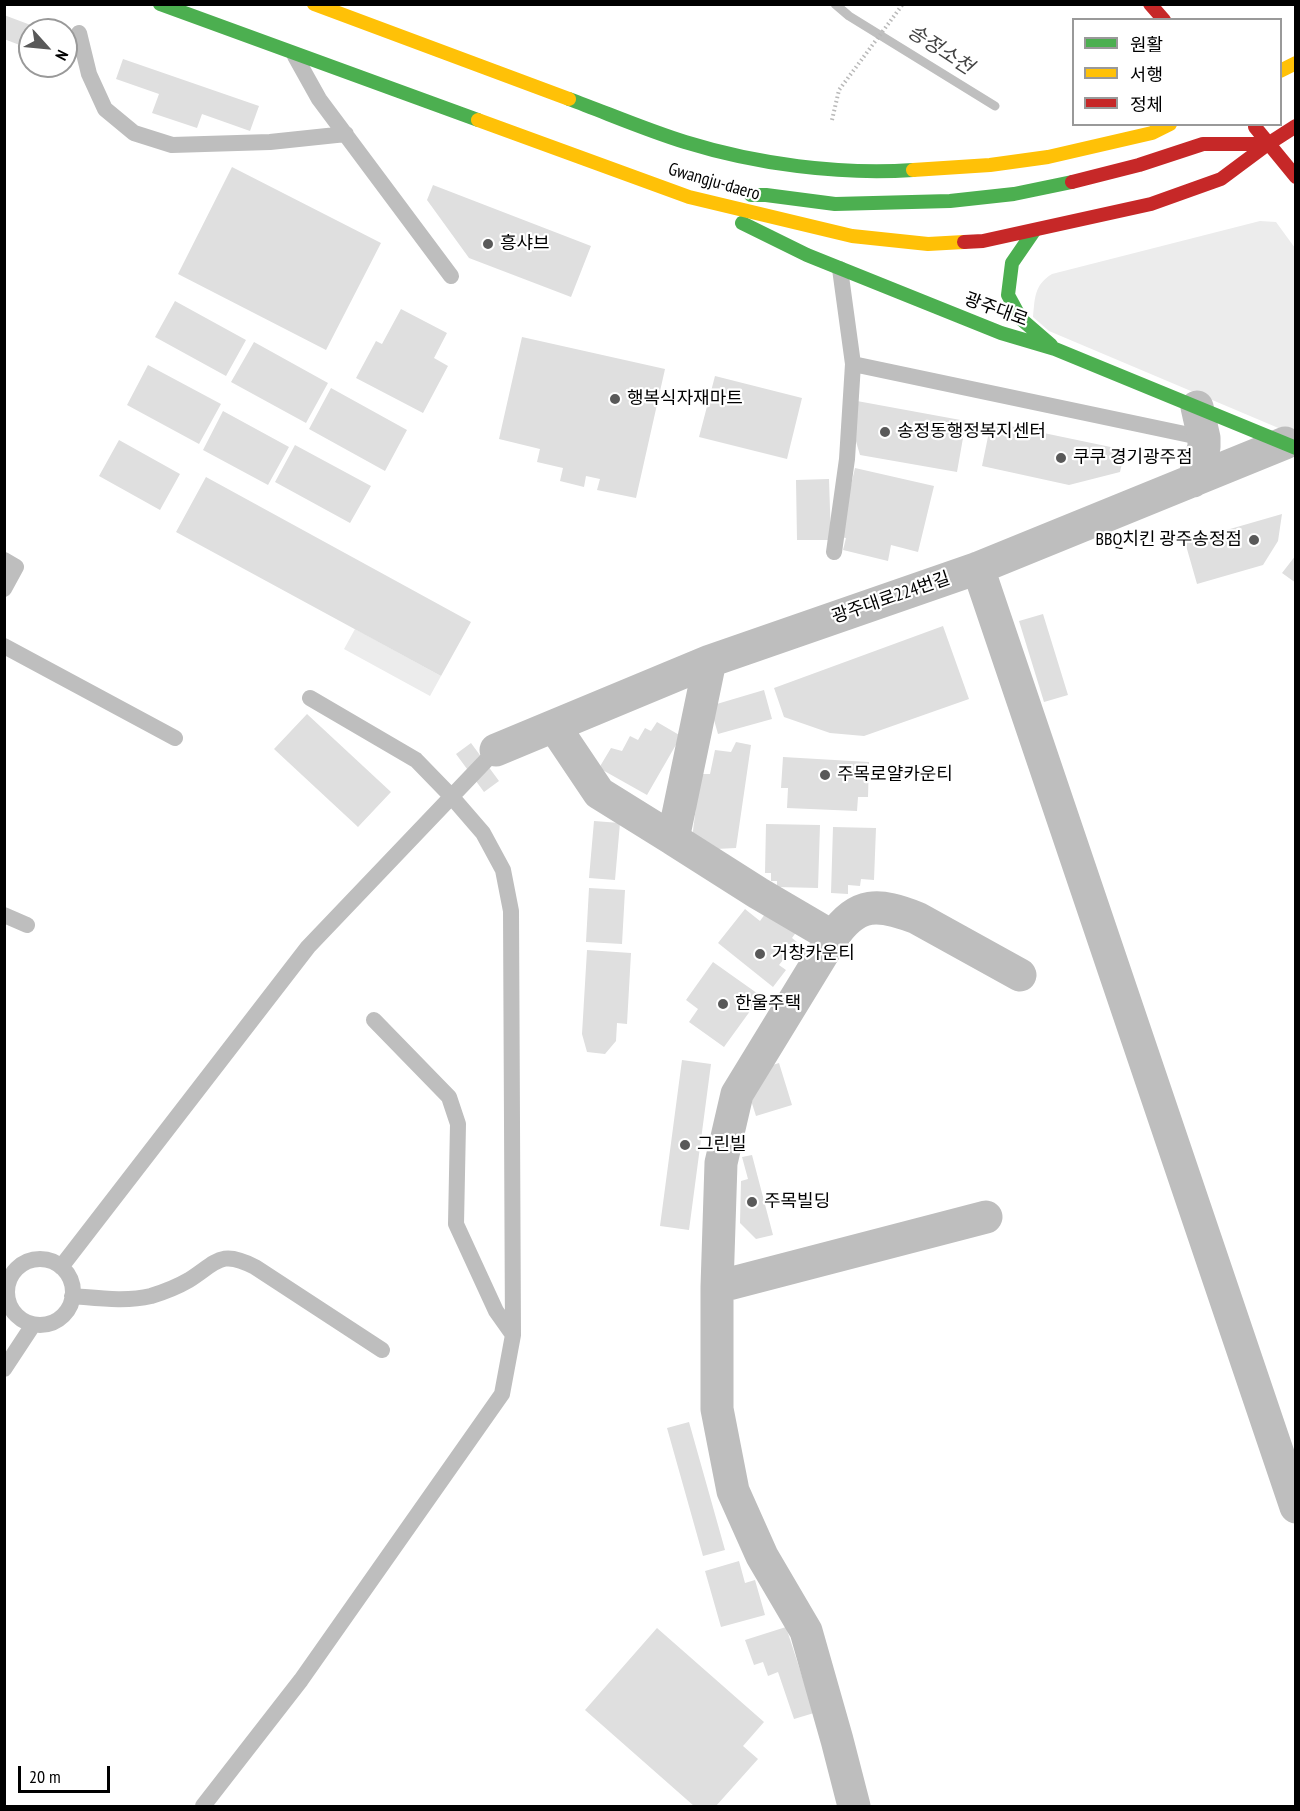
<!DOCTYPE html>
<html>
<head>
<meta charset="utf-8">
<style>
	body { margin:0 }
	#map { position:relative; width:1300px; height:1811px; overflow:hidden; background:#fff; font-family:"PT Sans Narrow","Noto Sans KR",sans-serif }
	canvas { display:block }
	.frame { position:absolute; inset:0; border:6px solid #000; pointer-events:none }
	.legend { position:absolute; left:1072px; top:18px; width:210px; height:108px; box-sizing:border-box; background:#fff; border:2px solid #999; margin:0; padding:8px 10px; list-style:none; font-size:18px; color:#000 }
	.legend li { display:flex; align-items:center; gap:12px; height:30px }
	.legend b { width:30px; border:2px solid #999 }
	.north { position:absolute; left:18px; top:18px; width:60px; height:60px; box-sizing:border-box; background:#fff; border:2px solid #999; border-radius:50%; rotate:117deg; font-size:16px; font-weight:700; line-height:24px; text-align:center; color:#000 }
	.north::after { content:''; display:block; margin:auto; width:21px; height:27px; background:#595959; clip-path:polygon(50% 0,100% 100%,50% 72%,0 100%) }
	.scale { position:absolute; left:18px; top:1766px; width:92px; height:27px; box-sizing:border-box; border:3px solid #000; border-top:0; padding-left:8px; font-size:18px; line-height:21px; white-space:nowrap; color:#000; -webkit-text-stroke:4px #fff; paint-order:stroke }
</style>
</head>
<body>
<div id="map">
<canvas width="1300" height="1811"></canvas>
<div class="frame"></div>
<ul class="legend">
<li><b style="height:8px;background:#4caf50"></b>원활</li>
<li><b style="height:8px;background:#ffc107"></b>서행</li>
<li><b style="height:8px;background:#c62828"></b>정체</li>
</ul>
<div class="north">N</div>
<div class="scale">20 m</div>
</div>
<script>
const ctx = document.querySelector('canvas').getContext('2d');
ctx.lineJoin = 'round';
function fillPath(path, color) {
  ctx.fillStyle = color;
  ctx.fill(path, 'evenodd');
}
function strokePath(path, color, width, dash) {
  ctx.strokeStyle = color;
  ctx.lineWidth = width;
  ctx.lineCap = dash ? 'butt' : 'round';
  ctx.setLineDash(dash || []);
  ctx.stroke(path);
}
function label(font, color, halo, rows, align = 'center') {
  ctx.font = font + ' "PT Sans Narrow","Noto Sans KR",sans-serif';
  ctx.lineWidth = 4.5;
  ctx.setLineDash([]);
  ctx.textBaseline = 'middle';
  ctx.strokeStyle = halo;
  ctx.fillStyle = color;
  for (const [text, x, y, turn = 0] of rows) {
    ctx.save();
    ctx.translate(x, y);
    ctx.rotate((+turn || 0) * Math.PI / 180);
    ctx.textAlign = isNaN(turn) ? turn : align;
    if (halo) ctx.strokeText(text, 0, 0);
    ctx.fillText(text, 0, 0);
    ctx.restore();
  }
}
const green = new Path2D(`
	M1260 221 1276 222 1295 248V435L1049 331 1033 317C1035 298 1034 285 1052 274Z
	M355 629 441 676 430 696 344 649Z`);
const stream = new Path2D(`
	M835 4 849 16 995 106`);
const building = new Path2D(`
	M4 15 44 30H30V49L4 39Z
	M123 59 259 106 250 131 202 114 197 128 152 113 159 94 116 79Z
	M232 167 381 243 326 350 178 274Z
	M433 185 591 246 571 297 469 258 427 200Z
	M175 301 246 340 226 376 155 337Z
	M401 309 447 333 434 358 448 366 423 413 356 378 376 341 382 344Z
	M522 337 665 369 636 498 597 490 600 479 586 476 584 487 560 481 563 468 537 462 540 449 499 439Z
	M254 342 328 383 306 423 231 382Z
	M148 365 221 404 199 444 127 405Z
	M715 376 802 398 787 459 699 437Z
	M331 388 407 430 385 471 309 429Z
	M857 401 966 421 957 472 860 455 852 428Z
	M223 411 289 447 268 485 203 450Z
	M991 422 1125 450 1120 472 1069 485 982 466Z
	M119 440 180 474 160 510 99 476Z
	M295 445 371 486 350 523 275 482Z
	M855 468 934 486 918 552 891 545 888 561 843 550 846 538 839 537Z
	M206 477 471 622 441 676 176 532Z
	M829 479 831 540H797L796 480Z
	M1282 514 1278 541 1263 565 1197 584 1185 542Z
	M1296 555V583L1282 573Z
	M1043 614 1068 695 1044 702 1019 621Z
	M943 626 969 699 864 736 830 733 784 717 774 688Z
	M764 690 772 719 718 734 710 706Z
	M307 714 391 792 358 827 274 749Z
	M657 722 681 736 647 795 599 768 611 748 622 751 630 736 638 740 645 728 651 731Z
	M736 742 751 745 736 848 716 849 692 839 700 774H710L715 750 731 752Z
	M471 743 499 781 484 792 456 754Z
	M783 757 869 762 868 797H858L857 811 787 808 788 788H781Z
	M594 821 620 823 615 880 589 878Z
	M766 824 820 825 818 888 777 887V881H771V873H765Z
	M833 827 876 828 874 880 861 879 860 886 848 885V894L831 893Z
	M589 888 625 890 622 944 586 942Z
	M745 909 760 921 765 914 797 931 792 938 797 942 779 965 786 970 773 987 718 943Z
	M587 950 631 953 627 1024 617 1023 616 1041 605 1054 587 1052 582 1034Z
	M713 962 761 996 724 1047 689 1022 698 1009 686 1000Z
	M682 1060 711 1064 689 1230 660 1226Z
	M779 1063 792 1105 756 1116 748 1091 760 1069Z
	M752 1155 773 1235 756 1239 740 1223 741 1181 748 1179 742 1157Z
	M689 1422 725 1550 703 1556 667 1428Z
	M739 1561 745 1583 755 1580 765 1615 721 1627 705 1571Z
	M786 1627 814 1713 794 1719 778 1672 768 1676 763 1662 754 1665 745 1640Z
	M657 1628 764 1722 743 1746 758 1759 716 1806H694L585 1710Z`);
const path = new Path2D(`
	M832 120 839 90 903 4`);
const lane = new Path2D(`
	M79 33 89 74 105 109 134 133 172 145 270 142 346 134
	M295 56 319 99 451 276
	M853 364 1204 438
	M834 552 847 459 853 364 840 269
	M4 560 16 567 4 589
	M4 646 175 738
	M4 915 27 925
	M374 1020 449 1097 458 1124 456 1224 496 1311 513 1335
	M7 1292a33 33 0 1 1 66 0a33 33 0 1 1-66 0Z
	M61 1267 308 947 496 750
	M72 1296C98 1298 126 1302 151 1296 164 1292 177 1287 189 1280 217 1262 221 1249 255 1267L382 1350
	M4 1369 33 1325
	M203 1806 301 1680 502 1394 513 1335 511 911 503 870 483 833 451 796 416 760 310 698`);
const street = new Path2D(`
	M1193 481 1204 447V438L1197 407
	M978 568 1296 1507
	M710 661 673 839 758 893 833 937 737 1094 721 1163 717 1287V1409L733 1491 762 1556 806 1631 837 1740 854 1806
	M554 726 599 793 673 839
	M496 750 710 661 978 568 1285 443
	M833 937C857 901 879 903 917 918L1020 975
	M717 1287 986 1217`);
const fast = new Path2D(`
	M160 4 478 120
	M569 99C607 113 646 130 685 142 756 164 839 175 913 170
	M751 195H766L835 204 950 201 1014 194 1072 182
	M742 223 807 255 1001 333 1055 349 1296 448
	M1034 231 1012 263 1008 295 1021 319 1051 345`);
const slow = new Path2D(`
	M314 4 569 99
	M1280 71 1296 63
	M478 120 689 197 852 236 928 244 964 242
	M913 170 990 165 1048 157 1152 133 1170 124`);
const jam = new Path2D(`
	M1150 4 1164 20
	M1255 127 1296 177
	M1072 182 1139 165 1203 144H1268L1273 142
	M964 242 983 241 1151 204 1221 179 1268 144 1296 126`);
const markers = [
	[488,244,6,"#595959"],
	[615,399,6,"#595959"],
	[885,432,6,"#595959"],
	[1061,458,6,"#595959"],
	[1254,540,6,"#595959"],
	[825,775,6,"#595959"],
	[760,954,6,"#595959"],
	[723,1004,6,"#595959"],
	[685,1145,6,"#595959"],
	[752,1202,6,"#595959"]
];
const streetNames = [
	["Gwangju-daero",714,182,16],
	["광주대로",996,310,20],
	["광주대로224번길",891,598,-19]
];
const poiNames = [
	["흥샤브",500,244],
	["행복식자재마트",627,399],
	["송정동행정복지센터",897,432],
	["쿠쿠 경기광주점",1073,458],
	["BBQ치킨 광주송정점",1242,540,"right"],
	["주목로얄카운티",837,775],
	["거창카운티",772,954],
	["한울주택",735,1004],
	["그린빌",697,1145],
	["주목빌딩",764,1202]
];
const waterNames = [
	["송정소천",940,50,33]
];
fillPath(green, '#ececec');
strokePath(stream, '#bfbfbf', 9);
fillPath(building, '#dfdfdf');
strokePath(path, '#b9b9b9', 4, [1.5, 3]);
strokePath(lane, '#bebebe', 16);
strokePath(street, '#bebebe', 33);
strokePath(fast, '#4caf50', 14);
strokePath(slow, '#ffc107', 14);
strokePath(jam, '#c62828', 14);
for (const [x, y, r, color] of markers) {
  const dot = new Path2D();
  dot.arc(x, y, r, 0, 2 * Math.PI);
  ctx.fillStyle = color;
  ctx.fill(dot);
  strokePath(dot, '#fff', 2);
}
label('18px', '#000', '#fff', streetNames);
label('18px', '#000', '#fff', poiNames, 'left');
label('italic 20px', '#444', '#fff', waterNames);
</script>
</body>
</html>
